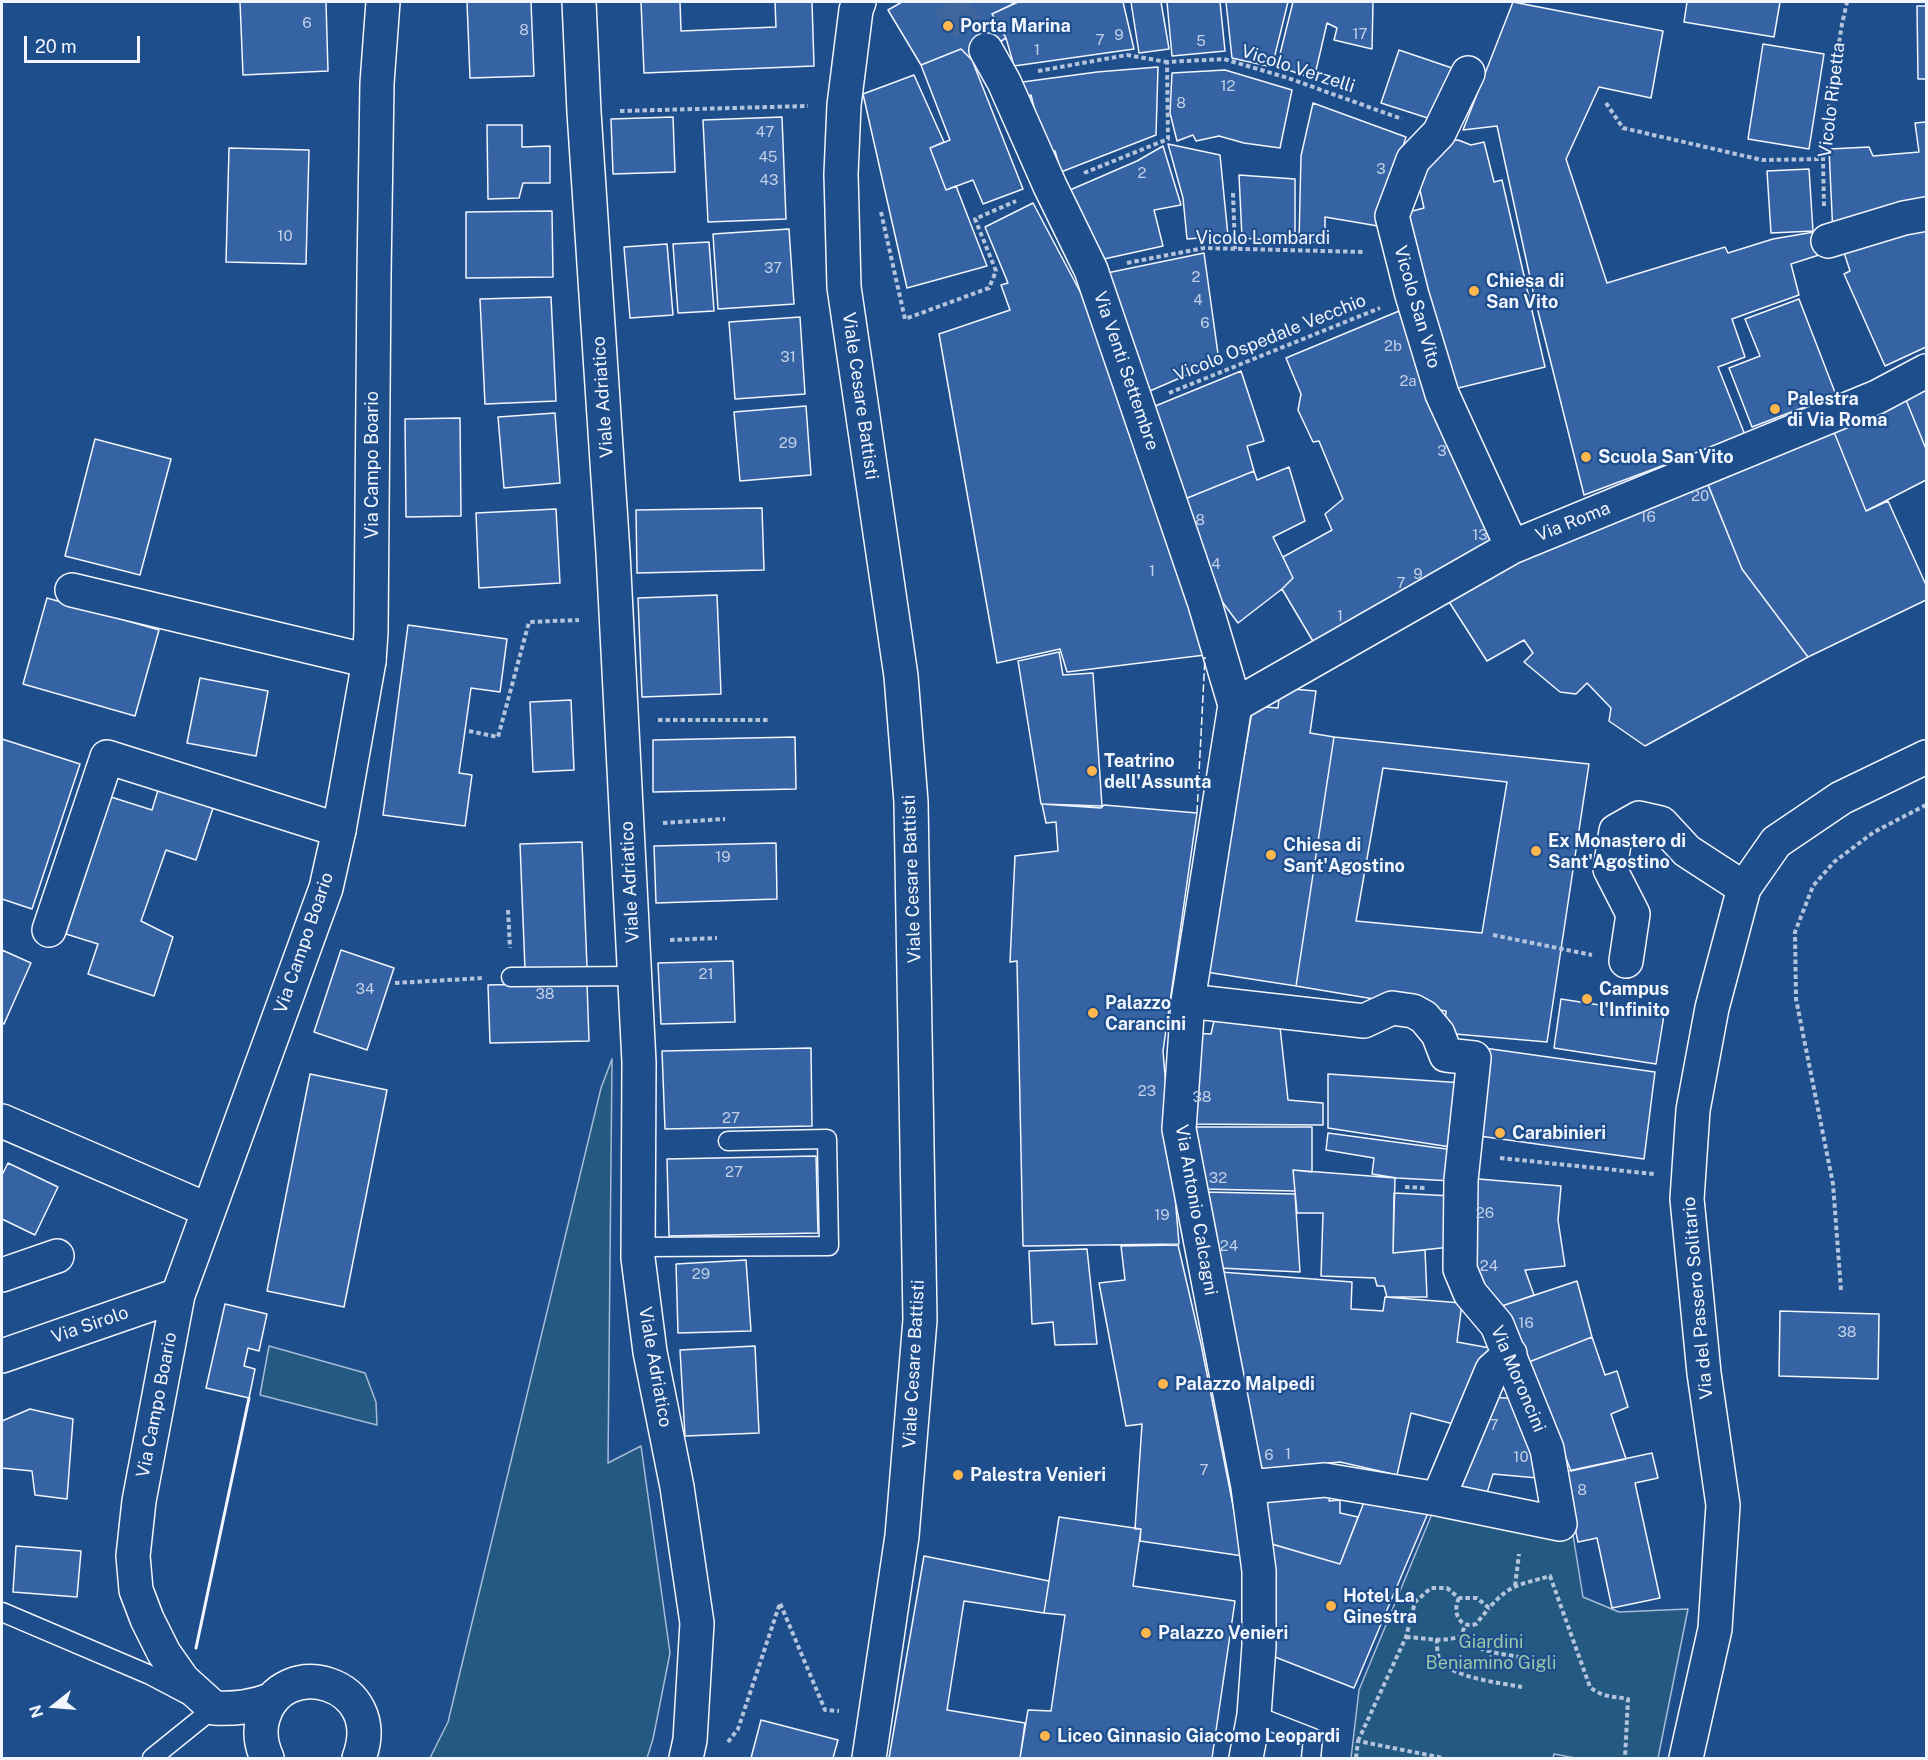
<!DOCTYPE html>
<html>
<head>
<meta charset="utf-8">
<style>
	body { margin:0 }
	#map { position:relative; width:1928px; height:1760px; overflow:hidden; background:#1f4e8c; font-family:"Public Sans",sans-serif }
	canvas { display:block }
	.frame { position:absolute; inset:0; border:3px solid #f2f6ff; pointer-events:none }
	.north { position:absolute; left:24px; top:1676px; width:60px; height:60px; -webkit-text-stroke:4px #1f4e8c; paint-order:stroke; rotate:253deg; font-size:16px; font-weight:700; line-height:24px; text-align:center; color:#f2f6ff }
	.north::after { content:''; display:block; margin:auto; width:21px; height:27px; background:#f2f6ff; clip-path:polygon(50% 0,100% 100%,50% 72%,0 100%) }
	.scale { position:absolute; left:24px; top:36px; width:116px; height:27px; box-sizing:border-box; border:3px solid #f2f6ff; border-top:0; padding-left:8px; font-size:18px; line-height:21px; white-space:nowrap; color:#f2f6ff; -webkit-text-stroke:4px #1f4e8c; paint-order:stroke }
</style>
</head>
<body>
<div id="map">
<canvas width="1928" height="1760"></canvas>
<div class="frame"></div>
<div class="north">N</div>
<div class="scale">20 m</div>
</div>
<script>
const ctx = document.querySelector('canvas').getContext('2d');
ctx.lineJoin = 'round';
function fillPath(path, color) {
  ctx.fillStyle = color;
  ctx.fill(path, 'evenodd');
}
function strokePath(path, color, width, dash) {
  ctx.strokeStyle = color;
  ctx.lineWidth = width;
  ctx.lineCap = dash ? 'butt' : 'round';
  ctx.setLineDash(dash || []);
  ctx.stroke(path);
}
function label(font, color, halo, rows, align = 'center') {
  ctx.font = font + ' "Public Sans",sans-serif';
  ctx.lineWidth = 4.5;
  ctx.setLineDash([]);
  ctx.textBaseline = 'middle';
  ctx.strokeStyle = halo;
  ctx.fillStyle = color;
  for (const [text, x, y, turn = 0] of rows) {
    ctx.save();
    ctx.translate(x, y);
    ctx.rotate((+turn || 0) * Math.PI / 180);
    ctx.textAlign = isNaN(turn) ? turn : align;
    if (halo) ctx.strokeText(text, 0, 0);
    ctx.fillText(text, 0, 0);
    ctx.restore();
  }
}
const green = new Path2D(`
	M612 1059 608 1463 641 1446 670 1653 653 1739 647 1758H430L448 1722 601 1088Z
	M269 1346 365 1373 376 1402 377 1425 260 1395Z
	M1434 1509 1573 1535 1583 1597 1619 1612 1688 1609 1658 1758H1575L1554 1754 1553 1758H1351L1359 1690Z`);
const building = new Path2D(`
	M240 2H326L328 71 243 75Z
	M467 2H531L534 76 470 78Z
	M641 2H680L681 31 776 27 775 2H812L814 66 644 73Z
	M902 2H1012L1013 4 992 14 1006 38 972 60 961 49 921 65 888 10Z
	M1018 2H1123L1134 49 1014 66 1006 38 992 14Z
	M1131 2H1161L1169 49 1139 53Z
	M1167 2H1220L1225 51 1172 56Z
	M1226 2H1288L1272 67 1232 58Z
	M1293 2H1373L1372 49 1334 40 1337 28 1327 23 1314 79 1277 66Z
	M1513 2 1663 31 1651 98 1599 87 1566 159 1607 283 1725 247 1728 253 1773 239 1814 232 1819 255 1791 264 1799 295 1732 319 1745 357 1718 367 1745 435 1584 495 1533 291 1497 126 1463 130Z
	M1687 2H1780L1774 37 1684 22Z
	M1917 6H1926V79H1918Z
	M1763 44 1824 54 1809 149 1748 139Z
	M961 49 972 60 1023 189 983 204 973 180 946 190 930 148 950 140 921 65Z
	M1399 50 1455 69 1437 121 1381 103Z
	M1158 67 1156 135 1061 172 1055 151 1045 152 1031 95 1021 99 1015 83 1097 72Z
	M1225 70 1292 90 1280 148 1244 143 1219 136 1196 141 1193 135 1177 141 1170 113 1172 73Z
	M914 75 944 142 930 148 946 190 956 186 987 266 907 288 863 94Z
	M1313 103 1406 137 1378 226 1325 217V243L1299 241 1301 156Z
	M673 117 675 172 613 174 611 119Z
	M782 117 786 219 708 222 703 120Z
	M1926 122V210L1833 235 1829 149 1869 147 1873 156 1919 152 1915 123Z
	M487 125H522V147L550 146V183H523L519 198 488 199Z
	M1458 140 1471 145 1484 142 1494 182 1502 180 1545 367 1446 391 1401 214 1424 208 1416 173 1444 141Z
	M1168 144 1220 155 1228 236 1187 239 1183 198Z
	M1163 146 1181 205 1154 210 1163 246 1095 261 1063 193 1137 161Z
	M229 148 309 150 306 264 226 262Z
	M1809 169 1813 231 1771 233 1767 171Z
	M1239 175 1295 179V242L1242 238Z
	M1033 203 1093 316 1205 655 1067 672 1060 649 997 663 939 334 1010 310 1001 285 1008 283 985 227Z
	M552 211 553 277 466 278V212Z
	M1926 218V347L1885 366 1844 274 1850 271 1840 240Z
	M789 229 794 304 718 309 713 234Z
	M709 242 714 311 678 313 673 244Z
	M667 244 673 315 630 318 624 247Z
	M1204 253 1219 361 1143 394 1102 274Z
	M551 297 556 401 485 404 480 299Z
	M1799 299 1836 395 1752 427 1729 368 1760 356 1745 319Z
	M1399 311 1502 543 1314 643 1282 589 1293 578 1283 557 1332 530 1325 514 1343 499 1319 441 1313 442 1298 410 1301 394 1286 358Z
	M800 317 805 394 735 399 729 322Z
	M1241 371 1264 441 1247 446 1254 471 1180 501 1148 409Z
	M1926 386V449L1906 400Z
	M1906 400 1926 449V480L1866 511 1834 432Z
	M806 406 811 475 740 481 734 412Z
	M555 413 560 483 504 488 498 417Z
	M460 418 461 516 406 517 405 419Z
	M1834 432 1866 511 1888 501 1926 585V600L1808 657 1742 569 1708 485Z
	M95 439 171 459 140 575 65 556Z
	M1289 467 1305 521 1273 537 1293 578 1282 589 1238 623 1209 584 1180 501 1254 471 1257 480Z
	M1705 477 1742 569 1808 657 1645 746 1609 721 1611 708 1587 683 1576 694 1560 692 1524 662 1533 653 1524 640 1487 661 1444 594Z
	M762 508 764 570 637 573 636 510Z
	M556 509 560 583 479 588 476 513Z
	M717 595 721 694 642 697 638 598Z
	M47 598 159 630 135 716 23 684Z
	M408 625 507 639 500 692 471 688 459 773 472 775 465 826 383 815Z
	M1059 652 1063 675 1093 673 1102 806 1041 804 1018 661Z
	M200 678 268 691 256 756 187 743Z
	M1280 688 1316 691 1310 733 1334 737 1296 986 1206 972 1253 706 1278 708Z
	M571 700 574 770 533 772 530 702Z
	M795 737 796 789 653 792V740Z
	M1334 737 1589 764 1547 1042 1444 1033 1446 1011 1296 986ZM1383 768 1507 782 1482 933 1356 921Z
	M2 739 80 764 32 909 2 899Z
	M159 787 214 805 196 860 166 850 141 921 173 937 154 996 88 974 98 944 66 934 111 797 152 810Z
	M1042 804 1101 808 1104 805 1197 813 1163 1051 1179 1244 1023 1246 1017 961 1010 962 1015 856 1058 851 1056 822 1046 823Z
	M582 842 587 967 525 969 520 844Z
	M776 843 777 899 656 903 654 846Z
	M2 950 31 963 4 1024 2 1023Z
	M341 950 394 968 367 1050 314 1032Z
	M733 961 735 1022 661 1024 658 963Z
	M587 983 589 1041 490 1043 488 985Z
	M1561 999 1664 1015 1656 1064 1554 1048Z
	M1214 1021 1280 1027 1288 1100 1323 1103V1125L1185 1124 1191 1033 1211 1034Z
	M811 1048 812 1126 665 1129 662 1051Z
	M1484 1048 1655 1072 1644 1159 1472 1135Z
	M310 1074 387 1090 344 1307 267 1291Z
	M1328 1074 1464 1083 1457 1148 1328 1128Z
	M1193 1127H1312V1172L1293 1170 1295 1191 1202 1189Z
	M1328 1133 1454 1150 1452 1181 1397 1178 1372 1174 1374 1158 1326 1150Z
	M816 1156 818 1233 669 1236 667 1159Z
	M8 1163 58 1187 35 1235 2 1219V1175Z
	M1293 1170 1395 1178 1393 1253 1425 1250 1427 1297H1387L1384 1286H1377L1375 1278 1321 1276 1323 1213H1297Z
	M1467 1178 1561 1186 1558 1220 1565 1266 1525 1270 1534 1295 1499 1307 1470 1265Z
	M1204 1192 1295 1194 1300 1272 1219 1268Z
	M1394 1193 1452 1196 1451 1247 1393 1253Z
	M1178 1245 1201 1344 1243 1556 1140 1541 1141 1529H1135L1142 1424 1126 1426 1099 1283 1125 1280 1121 1246Z
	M1087 1249 1097 1344 1055 1345 1053 1322 1032 1324 1029 1251Z
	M746 1260 751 1331 678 1333 676 1264Z
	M1221 1272 1352 1282 1351 1309 1383 1311 1385 1297 1462 1303 1457 1342 1490 1348 1461 1426 1411 1413 1397 1475 1340 1462 1257 1470Z
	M1577 1281 1592 1337 1529 1362 1499 1307Z
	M225 1304 267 1314 259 1351 248 1348 244 1366 255 1369 249 1398 206 1388Z
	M1780 1311 1879 1314 1878 1379 1779 1376Z
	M1592 1337 1605 1375 1617 1371 1628 1407 1611 1414 1626 1459 1571 1471 1529 1362Z
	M755 1346 759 1433 685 1436 680 1350Z
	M1488 1397 1523 1399 1549 1479 1493 1474 1485 1499 1449 1489Z
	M30 1409 73 1419 67 1499 35 1495 32 1471 2 1468V1421Z
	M1652 1453 1658 1478 1635 1483 1660 1598 1612 1608 1597 1538 1578 1542 1563 1472Z
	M1331 1488 1329 1501 1340 1500V1513L1358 1517 1340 1564 1268 1543 1261 1492Z
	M1366 1497 1428 1513 1354 1688 1275 1657 1272 1544 1340 1564Z
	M1059 1517 1141 1529 1133 1586 1235 1601 1212 1758H1020L1028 1710 1051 1711 1065 1615 1044 1613Z
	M16 1546 81 1551 77 1597 13 1592Z
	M924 1556 1049 1581 1044 1613 964 1601 947 1710 1025 1723 1020 1758H889Z
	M761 1720 838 1740 833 1758H751Z`);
const minorTunnel = new Path2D(`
	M948 2 986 50`);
const path = new Path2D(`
	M1038 71 1127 55 1167 62
	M1606 103 1623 128 1762 160 1823 159
	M620 111 808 106
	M1084 173 1168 139 1167 62 1224 59 1288 78 1402 119
	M1233 193 1235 249
	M1824 206 1823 159 1824 138 1842 24 1847 2
	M881 212 905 319 989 288 996 271 975 219 1016 201
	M1127 263 1204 248 1364 252
	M1169 393 1380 308
	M658 720H770
	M469 731 498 737 529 622 579 620
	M663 823 725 819
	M508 910 510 948
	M1493 935 1592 955
	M670 940 717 938
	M395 983 484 978
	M1500 1158 1654 1174
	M1405 1187 1425 1188
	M1841 1290 1833 1184 1796 999 1795 932 1813 886 1834 862 1874 832 1926 805
	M1515 1586 1519 1554
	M1459 1598C1452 1612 1459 1629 1476 1624L1489 1608
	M1461 1636C1478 1653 1504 1654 1526 1658
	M1406 1637C1425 1638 1444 1643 1461 1636L1465 1625
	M1437 1639C1437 1645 1437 1653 1439 1658 1449 1678 1502 1683 1522 1687
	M1358 1741 1406 1637 1415 1602 1431 1588H1447L1459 1598H1477L1489 1608C1511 1583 1520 1585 1550 1576L1590 1687C1603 1698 1613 1696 1628 1699L1625 1758
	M728 1742 738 1729 780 1603 825 1710 839 1711
	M1356 1758 1358 1741 1443 1758`);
const service = new Path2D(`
	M511 977 635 976
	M638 1247 829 1246 827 1139 728 1141
	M2 1612 150 1675 186 1694
	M1254 1715 1313 1738 1311 1758
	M152 1758 214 1708`);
const minor = new Path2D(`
	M579 2 584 112 613 553 639 1062 638 1258 650 1352 677 1487 697 1623 690 1740 686 1758
	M986 50 1004 82 1050 186 1091 270 1205 604 1235 705 1188 1001 1179 1129 1248 1487 1259 1571V1646L1254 1715 1246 1758
	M1468 73 1439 133 1413 160 1392 216 1412 295 1442 394 1512 547
	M1828 241 1904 218 1926 214
	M72 590 369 661
	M1235 705 1512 547 1877 397 1926 371
	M49 930 107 757 339 830
	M1626 961 1633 914 1610 869 1616 831 1639 818 1661 823 1687 851 1744 888
	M1188 1001 1364 1021 1392 1008 1413 1011 1424 1017 1438 1034 1446 1055 1474 1058 1461 1180 1460 1269 1470 1293 1497 1325 1547 1449 1560 1524 1438 1499 1325 1480 1248 1487
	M2 1121 208 1210
	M2 1275 57 1256
	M1438 1499 1492 1370 1510 1354`);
const tertiary = new Path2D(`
	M859 2 856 10 844 105 841 174 844 287 901 676 911 802 920 1320 902 1536 869 1758
	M2 1356 178 1295
	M273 1699C253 1707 236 1709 214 1708L183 1680 164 1653 147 1619 136 1590 133 1556 139 1501 178 1295 326 888 339 830 369 661 371 632 374 274 377 83 383 2
	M267 1758C261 1745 259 1732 263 1718 281 1653 388 1681 359 1758`);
const secondary = new Path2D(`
	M1686 1758 1715 1629 1723 1505 1704 1373 1687 1199 1693 1110 1712 1008 1744 888 1776 842 1841 798 1926 757`);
const fence = new Path2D(`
	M1197 813 1205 657`);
const wall = new Path2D(`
	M196 1648 249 1398`);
const markers = [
	[948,26,6,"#ffb74d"],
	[1474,291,6,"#ffb74d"],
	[1775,409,6,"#ffb74d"],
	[1586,457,6,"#ffb74d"],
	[1092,771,6,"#ffb74d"],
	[1536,851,6,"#ffb74d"],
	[1271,855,6,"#ffb74d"],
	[1587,999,6,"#ffb74d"],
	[1093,1013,6,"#ffb74d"],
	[1500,1133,6,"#ffb74d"],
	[1163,1384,6,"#ffb74d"],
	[958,1475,6,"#ffb74d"],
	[1331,1606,6,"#ffb74d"],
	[1146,1633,6,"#ffb74d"],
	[1045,1736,6,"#ffb74d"]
];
const numberNames = [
	["6",307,23],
	["8",524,30],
	["17",1360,34],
	["9",1119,35],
	["7",1100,40],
	["5",1201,41],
	["1",1037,50],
	["12",1228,86],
	["8",1181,103],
	["47",765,132],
	["45",768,157],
	["3",1381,169],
	["2",1142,173],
	["43",769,180],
	["10",285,236],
	["37",773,268],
	["2",1196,277],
	["4",1198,300],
	["6",1205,323],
	["2b",1393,346],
	["31",788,357],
	["2a",1408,381],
	["29",788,443],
	["3",1442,451],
	["20",1700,496],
	["16",1648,517],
	["8",1200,520],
	["13",1480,535],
	["4",1216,564],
	["1",1152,571],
	["9",1418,574],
	["7",1401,583],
	["1",1340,616],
	["19",723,857],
	["21",706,974],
	["34",365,989],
	["38",545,994],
	["23",1147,1091],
	["38",1202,1097],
	["27",731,1118],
	["27",734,1172],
	["32",1218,1178],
	["26",1485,1213],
	["19",1162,1215],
	["24",1229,1246],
	["24",1489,1266],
	["29",701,1274],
	["16",1526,1323],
	["38",1847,1332],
	["7",1494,1425],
	["1",1288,1454],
	["6",1269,1455],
	["10",1521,1457],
	["7",1204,1470],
	["8",1582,1490]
];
const poiNames = [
	["Porta Marina",960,26],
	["Chiesa di",1486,281],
	["San Vito",1486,302],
	["Palestra",1787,399],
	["di Via Roma",1787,420],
	["Scuola San Vito",1598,457],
	["Teatrino",1104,761],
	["dell'Assunta",1104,782],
	["Ex Monastero di",1548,841],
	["Sant'Agostino",1548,862],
	["Chiesa di",1283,845],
	["Sant'Agostino",1283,866],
	["Campus",1599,989],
	["l'Infinito",1599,1010],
	["Palazzo",1105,1003],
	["Carancini",1105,1024],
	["Carabinieri",1512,1133],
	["Palazzo Malpedi",1175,1384],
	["Palestra Venieri",970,1475],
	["Hotel La",1343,1596],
	["Ginestra",1343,1617],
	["Palazzo Venieri",1158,1633],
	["Liceo Ginnasio Giacomo Leopardi",1057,1736]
];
const streetNames = [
	["Vicolo Verzelli",1298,69,18],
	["Vicolo Ripetta",1832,100,-83],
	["Vicolo Lombardi",1263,238],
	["Vicolo San Vito",1417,307,74],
	["Vicolo Ospedale Vecchio",1270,338,-22],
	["Via Venti Settembre",1126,371,71],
	["Viale Cesare Battisti",860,396,82],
	["Viale Adriatico",603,397,-94],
	["Via Campo Boario",372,465,-90],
	["Via Roma",1573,522,-22],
	["Viale Cesare Battisti",912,879,-92],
	["Viale Adriatico",630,882,-93],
	["Via Campo Boario",304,943,-71],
	["Via Antonio Calcagni",1196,1210,80],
	["Via del Passero Solitario",1698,1298,-95],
	["Via Sirolo",90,1325,-19],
	["Viale Cesare Battisti",914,1364,-87],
	["Viale Adriatico",655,1367,80],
	["Via Moroncini",1518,1379,67],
	["Via Campo Boario",157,1405,-79]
];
const parkNames = [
	["Giardini",1491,1642],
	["Beniamino Gigli",1491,1663]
];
fillPath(green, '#245a82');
strokePath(green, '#a8bbd7', 1.5);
fillPath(building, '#3563a3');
strokePath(building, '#f2f6ff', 1.5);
strokePath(minorTunnel, '#3f679d', 33, [33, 16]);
strokePath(service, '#f2f6ff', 21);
strokePath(minor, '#f2f6ff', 36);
strokePath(tertiary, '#f2f6ff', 36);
strokePath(secondary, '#f2f6ff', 36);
strokePath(path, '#b3c4dc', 4, [4.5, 3]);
strokePath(service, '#1f4e8c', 18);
strokePath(minor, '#1f4e8c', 33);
strokePath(tertiary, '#1f4e8c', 33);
strokePath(secondary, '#1f4e8c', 33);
strokePath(fence, '#f2f6ff', 1.5, [8, 3]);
strokePath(wall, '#f2f6ff', 3);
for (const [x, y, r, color] of markers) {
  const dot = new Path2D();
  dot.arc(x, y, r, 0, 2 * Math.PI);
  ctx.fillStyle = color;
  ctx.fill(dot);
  strokePath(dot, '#1f4e8c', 2);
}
label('15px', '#c3d1e8', null, numberNames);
label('bold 18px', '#f2f6ff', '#1f4e8c', poiNames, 'left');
label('18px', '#f2f6ff', '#1f4e8c', streetNames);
label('18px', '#97c8a6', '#1f4e8c', parkNames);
</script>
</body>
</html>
